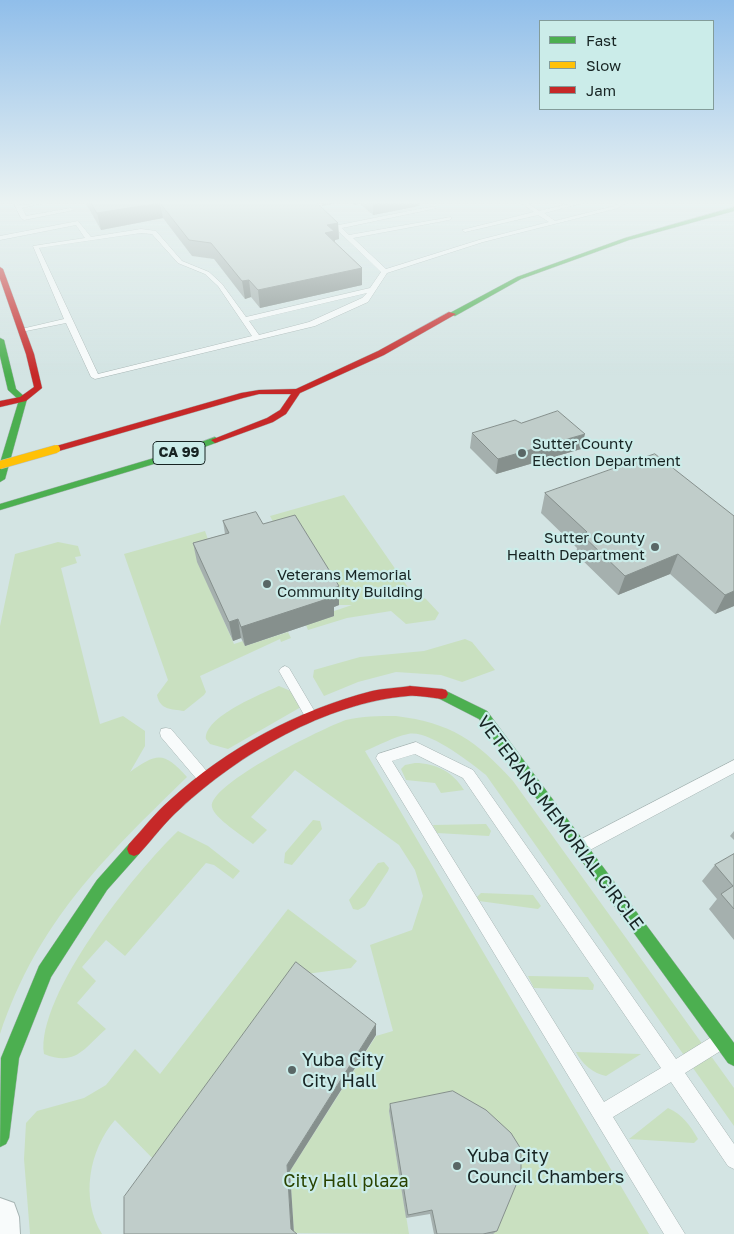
<!DOCTYPE html>
<html>
<head>
<meta charset="utf-8">
<style>
	body { margin:0 }
	#map { position:relative; width:734px; height:1234px; overflow:hidden; background:#d3e4e3; font-family:"Golos Text",sans-serif }
	canvas { display:block }
	.legend { position:absolute; left:539px; top:20px; width:175px; height:90px; box-sizing:border-box; background:#cbece9; border:1px solid #839c9a; margin:0; padding:6px 9px; list-style:none; font-size:15px; color:#172423 }
	.legend li { display:flex; align-items:center; gap:10px; height:25px }
	.legend b { width:25px; border:1px solid #839c9a }
</style>
</head>
<body>
<div id="map">
<canvas width="734" height="1234"></canvas>
<ul class="legend">
<li><b style="height:6px;background:#4caf50"></b>Fast</li>
<li><b style="height:6px;background:#ffc107"></b>Slow</li>
<li><b style="height:6px;background:#c62828"></b>Jam</li>
</ul>
</div>
<script>
const ctx = document.querySelector('canvas').getContext('2d');
ctx.lineJoin = 'round';
function fillPath(path, color) {
  ctx.fillStyle = color;
  ctx.fill(path, 'evenodd');
}
function strokePath(path, color, width, dash) {
  ctx.strokeStyle = color;
  ctx.lineWidth = width;
  ctx.lineCap = dash ? 'butt' : 'round';
  ctx.setLineDash(dash || []);
  ctx.stroke(path);
}
function label(font, color, halo, rows, align = 'center') {
  ctx.font = font + ' "Golos Text",sans-serif';
  ctx.lineWidth = 4.5;
  ctx.setLineDash([]);
  ctx.textBaseline = 'middle';
  ctx.strokeStyle = halo;
  ctx.fillStyle = color;
  for (const [text, x, y, turn = 0] of rows) {
    ctx.save();
    ctx.translate(x, y);
    ctx.rotate((+turn || 0) * Math.PI / 180);
    ctx.textAlign = isNaN(turn) ? turn : align;
    if (halo) ctx.strokeText(text, 0, 0);
    ctx.fillText(text, 0, 0);
    ctx.restore();
  }
}
const green = new Path2D(`
	M344 495 412 593 426 599 439 613 435 620 406 624 391 611 347 618 308 630 306 625 334 616 331 612 352 605H339L297 534 278 531 270 516Z
	M205 531 211 548 198 562 234 644 243 641 245 646 288 632 291 638 281 642 280 639 200 676 206 692 204 695 184 711C171 709 160 710 157 695L168 680 124 554Z
	M58 542 78 546 81 556 75 557 77 563 61 568 100 724 123 716 145 731V746L130 772C158 752 164 752 187 777 104 858 38 921 0 1034V626L15 554Z
	M465 639 472 642 495 670 462 682 441 675 396 672 358 682 324 696 313 677 314 670 360 657 424 651Z
	M279 686 293 692 301 707 228 749 210 744 206 739C204 717 261 694 279 686Z
	M396 716C451 723 476 740 513 781L734 1088V1126L486 775C471 763 428 729 408 734 394 737 379 745 365 751L649 1234H493L389 1111 409 1234 294 1233 290 1171 376 1036 393 1031 370 945 412 930 423 896 415 870 399 845 295 770 251 817 267 830 253 844C244 837 214 818 212 807 208 784 325 727 346 720 362 716 379 716 396 716Z
	M415 763C436 763 453 772 464 790L441 793 435 783 406 780 401 769 405 765Z
	M313 820 320 821 322 829 292 865 284 863 285 853Z
	M486 824 491 831 489 836 437 833 433 825Z
	M178 831 208 846 240 871 233 879 214 865 206 863 125 956 106 940 82 967 96 981 77 1003 106 1029C84 1048 76 1067 44 1054 36 995 136 871 178 831Z
	M384 862 389 868 388 871 365 906 358 910 353 909 349 900 378 863Z
	M481 893 533 895 541 906 538 909 479 901 477 897Z
	M288 909 357 961 351 968 299 975 160 1166 115 1120C89 1150 80 1199 102 1234H30L24 1159 26 1123 37 1111 84 1098 106 1085 135 1049 160 1074Z
	M528 976 588 977 594 985 593 990 534 988Z
	M576 1052 641 1054 606 1076C594 1074 581 1063 576 1052Z
	M668 1108C683 1115 690 1125 698 1139L694 1143 629 1139Z`);
const lane = new Path2D(`
	M13 202H19L20 205 50 202 22 208 26 216 71 208 74 210 24 220 21 218Z
	M308 202H315L339 225 434 206 437 208 342 228 349 235 451 217V219L449 220 353 238 386 269 479 240 549 222 538 215 465 232 462 230 534 212 519 202H527L539 211 576 202H588L544 213 555 221 614 206 620 202H628L618 208 483 242 387 273 368 302 315 326 95 379 91 377 66 323 21 332 17 330 64 319 33 246 85 238 76 225 0 240V236L78 221 91 237 141 229 156 231 182 261 209 272 222 284 246 317 370 288 381 272ZM141 233 152 234 178 263 205 274 218 286 252 336 98 374 39 248ZM367 293 362 298 309 322 259 335 249 321Z
	M285 666 289 668 315 712 317 716 315 720 311 721 307 720 279 671 281 668Z
	M166 728 171 729 210 775 212 779 210 783 205 785 200 783 161 737 160 733 161 729Z
	M416 742 473 770 676 1059 710 1038 716 1036 722 1038 724 1044 722 1050 685 1073 734 1144V1169L728 1166 671 1082 613 1117 685 1234H664L376 758 378 754ZM415 754 463 778 661 1068 604 1102 392 761Z
	M734 760V773L588 851 583 853 578 851 576 846 578 841Z`);
const street = new Path2D(`
	M0 1198 14 1203 19 1217 20 1234H0Z`);
const fast = new Path2D(`
	M734 207V211L629 240 521 279 455 316 448 314 517 277 625 238Z
	M0 338 4 340 16 389 27 399 5 479 0 482V463L19 400 8 390 0 356Z
	M215 437 219 440 218 442 177 457 0 510V504L171 453Z
	M442 689 487 711 734 1043V1066L728 1063 479 719 438 698 436 694 438 690Z
	M134 842 139 844 141 849 139 854 107 890 51 977 19 1058 9 1138 6 1144 0 1147 1 1058 39 966 97 880 129 844Z`);
const jam = new Path2D(`
	M0 267 3 269 34 354 42 388 26 401 0 407V401L20 397 34 387 26 354 0 279Z
	M449 312 456 314 384 355 300 393 286 414 273 422 218 442 215 443 211 440 267 418 280 410 291 394H259L243 398 59 451 56 452 51 449 53 447 241 393 259 390 296 389 378 351Z
	M410 686 442 689 446 690 448 694 446 698 442 699C431 698 419 695 408 696 326 703 239 754 180 809 165 822 153 839 139 854L134 856 129 854 127 849 129 844C143 829 155 813 170 800 227 748 298 710 372 691 385 688 398 688 410 686Z`);
const slowBridge = new Path2D(`
	M0 465 56 449`);
const wall = new Path2D(`
	M85 202H316L338 223 339 239 335 240V242L362 268V285L260 308 251 297 245 299 214 259 192 256 163 218 101 230Z
	M351 202H420L419 206 373 215 360 204 354 205Z
	M472 433 581 449 496 474 470 448Z
	M545 493 734 516V606L715 614 670 574 618 595 576 554 577 548 541 513Z
	M223 521 263 524 339 605 334 607V616L245 646 241 638 233 641 197 562 193 543 225 534Z
	M734 831V840L730 836Z
	M734 854V940L709 909 717 899 702 881 715 865Z
	M390 1104 497 1231 493 1234H434L430 1214 406 1218 389 1111Z`);
const shadedWall = new Path2D(`
	M322 202H342L322 206Z
	M354 202H360V204L354 205Z
	M373 202H420L419 206 373 215Z
	M160 203 163 218 101 230 97 213Z
	M338 223 339 239 335 240V247L325 233 327 225Z
	M362 268V285L260 308 258 290Z
	M249 280 251 297 245 299 242 281Z
	M585 434 581 449 496 474 498 459Z
	M678 554 670 574 618 595 625 576Z
	M339 586V605L334 607V616L245 646 241 627 329 590Z
	M734 591V606L715 614 725 595Z
	M238 619 241 638 233 641 229 622Z
	M376 1024V1035L290 1171 294 1233 291 1229 287 1165Z`);
const building = new Path2D(`
	M91 202H316L338 223 327 225 334 231 325 233 362 268 258 290 249 280 242 281 211 243 189 240 160 203 97 213Z
	M558 411 585 434 498 459 472 433 515 420 521 423Z
	M655 454 734 516V591L725 595 678 554 625 576 581 534 587 532 545 493Z
	M256 512 263 524 295 515 339 586 329 590 333 597 241 627 238 619 229 622 193 543 229 533 223 521Z
	M734 854V909L721 894 733 886 715 865Z
	M296 962 376 1024 287 1165 291 1229 297 1234H124V1197Z
	M453 1091 486 1110 511 1133 521 1149V1173L497 1231 483 1234H437L432 1210 408 1215 390 1104Z`);
const markers = [
	[522,453,5,"#596766"],
	[655,547,5,"#596766"],
	[267,584,5,"#596766"],
	[292,1070,5,"#596766"],
	[457,1166,5,"#596766"]
];
const shields = [
	[179,453,52]
];
const shieldNames = [
	["CA 99",179,453]
];
const poiNames = [
	["Sutter County",532,444],
	["Election Department",532,461],
	["Sutter County",645,538,"right"],
	["Health Department",645,555,"right"],
	["Veterans Memorial",277,575],
	["Community Building",277,592]
];
const nearStreetnames = [
	["VETERANS MEMORIAL CIRCLE",560,823,53]
];
const nearPoinames = [
	["Yuba City",302,1060],
	["City Hall",302,1081],
	["Yuba City",467,1156],
	["Council Chambers",467,1177]
];
const nearParknames = [
	["City Hall plaza",346,1181]
];
fillPath(green, '#c9e0c0');
strokePath(lane, '#a6b4b3', 1);
strokePath(street, '#a6b4b3', 2);
strokePath(fast, '#a6b4b3', 1);
strokePath(jam, '#a6b4b3', 1);
fillPath(lane, '#f8fbfb');
fillPath(street, '#f8fbfb');
fillPath(fast, '#4caf50');
fillPath(jam, '#c62828');
strokePath(slowBridge, '#b8c1c0', 9, []);
strokePath(slowBridge, '#ffc107', 8);
fillPath(wall, '#a5b0ae');
fillPath(shadedWall, '#86908d');
fillPath(building, '#c0cdca');
strokePath(building, '#86908d', 1);
const sky = ctx.createLinearGradient(0, 0, 0, 375);
sky.addColorStop(0, '#90beea');
sky.addColorStop(0.54, '#ebf3f2');
sky.addColorStop(1, '#ebf3f200');
ctx.fillStyle = sky;
ctx.fillRect(0, 0, 734, 375);
for (const [x, y, r, color] of markers) {
  const dot = new Path2D();
  dot.arc(x, y, r, 0, 2 * Math.PI);
  ctx.fillStyle = color;
  ctx.fill(dot);
  strokePath(dot, '#cbece9', 2);
}
for (const [x, y, w] of shields) {
  const box = new Path2D();
  box.roundRect(x - w / 2, y - 11.5, w, 23, 4);
  ctx.fillStyle = '#cbece9';
  ctx.fill(box);
  strokePath(box, '#172423', 1);
}
label('bold 14px', '#172423', null, shieldNames);
label('15px', '#172423', '#cbece9', poiNames, 'left');
label('18px', '#172423', '#cbece9', nearStreetnames);
label('18px', '#172423', '#cbece9', nearPoinames, 'left');
label('18px', '#294300', '#cbece9', nearParknames);
</script>
</body>
</html>
